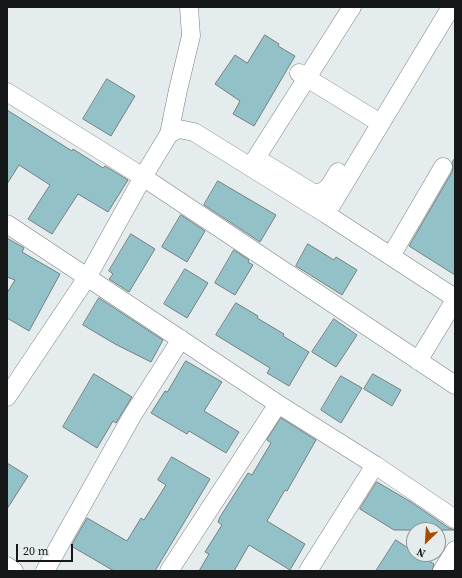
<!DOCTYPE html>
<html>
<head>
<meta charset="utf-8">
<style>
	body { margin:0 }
	#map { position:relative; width:462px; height:578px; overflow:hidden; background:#e4eced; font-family:"Source Serif 4",serif }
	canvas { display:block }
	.frame { position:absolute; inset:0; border:8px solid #151718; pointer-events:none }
	.north { position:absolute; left:406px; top:522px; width:40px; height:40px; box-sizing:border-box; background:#e4eced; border:1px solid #919798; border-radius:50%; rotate:205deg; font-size:11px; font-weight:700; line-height:16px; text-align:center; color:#151718 }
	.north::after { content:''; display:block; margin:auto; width:14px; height:18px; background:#aa4a02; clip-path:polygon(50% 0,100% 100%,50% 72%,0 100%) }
	.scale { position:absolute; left:16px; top:544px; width:57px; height:18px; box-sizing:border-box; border:2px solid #151718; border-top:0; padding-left:5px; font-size:12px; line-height:14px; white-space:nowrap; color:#151718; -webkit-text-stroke:3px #e4eced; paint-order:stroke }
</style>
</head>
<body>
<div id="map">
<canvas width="462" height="578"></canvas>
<div class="frame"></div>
<div class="north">N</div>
<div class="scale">20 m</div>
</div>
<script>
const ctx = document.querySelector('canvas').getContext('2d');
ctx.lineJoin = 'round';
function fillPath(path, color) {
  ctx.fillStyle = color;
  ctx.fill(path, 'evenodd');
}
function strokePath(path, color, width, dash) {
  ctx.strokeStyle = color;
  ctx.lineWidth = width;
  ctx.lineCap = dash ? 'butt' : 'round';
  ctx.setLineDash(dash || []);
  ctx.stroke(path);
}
const building = new Path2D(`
	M265 35 279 44 278 46 295 56 254 126 233 114 240 101 215 84 235 55 247 63Z
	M107 79 135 96 111 136 83 119Z
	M7 110 72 151 73 149 103 168 105 166 128 180 108 212 78 194 52 234 28 219 50 185 19 165 7 184Z
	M455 158V275L409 246 452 172 453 167 452 163Z
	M218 181 276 215 260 242 204 205Z
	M181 215 205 231 187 262 162 247Z
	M131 234 155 249 129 292 109 279 113 274 109 271Z
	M7 238 24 248 22 252 60 274 29 331 7 318V293L15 280 7 277Z
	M308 244 334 260 336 257 357 270 342 295 296 266Z
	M234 250 249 260 248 262 253 265 235 295 215 283Z
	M185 269 208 283 187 318 164 304Z
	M99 298 163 340 151 362 115 344 83 325Z
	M236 303 258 316 257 318 284 334 283 336 309 352 289 386 267 373 270 368 216 335Z
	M334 319 357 335 336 367 312 352Z
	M186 361 222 382 204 411 239 432 226 453 189 431 187 434 151 413 165 391 167 392Z
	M94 374 132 397 116 423 113 421 97 448 63 427Z
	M373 374 401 390 392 406 364 389Z
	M341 376 362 388 341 423 321 410Z
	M281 418 316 440 287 491 285 490 267 521 305 544 290 570 249 545 234 571H199L209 554 205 552 222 525 218 522 220 517 248 473 252 475 271 443 267 440Z
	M172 457 210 479 155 571H114L71 546 87 518 127 541 141 518 144 520 166 485 158 480Z
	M7 463 28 476 7 509Z
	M377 482 411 502 449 528 455 530H394L360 509Z
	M396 540 414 552V554H418L434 564 432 571H376Z`);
const minor = new Path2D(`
	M299 73 372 118
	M7 92 143 177 455 385
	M169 134 178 90 191 36 189 7
	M338 172C331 183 327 195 313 193L256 158 352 7
	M326 214 455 298
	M7 224 278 404 375 465 455 519
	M391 256 443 167
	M418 361 455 300
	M7 397 88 276 143 177 169 134 179 129 194 132 326 214 451 7
	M7 566 14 571
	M45 571 132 416 181 339
	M169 571 278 404
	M308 571 375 465
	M442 571 455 550`);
fillPath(building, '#92c1c8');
strokePath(building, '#787f80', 1);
strokePath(minor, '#7a8081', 19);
strokePath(minor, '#fff', 18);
</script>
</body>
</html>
